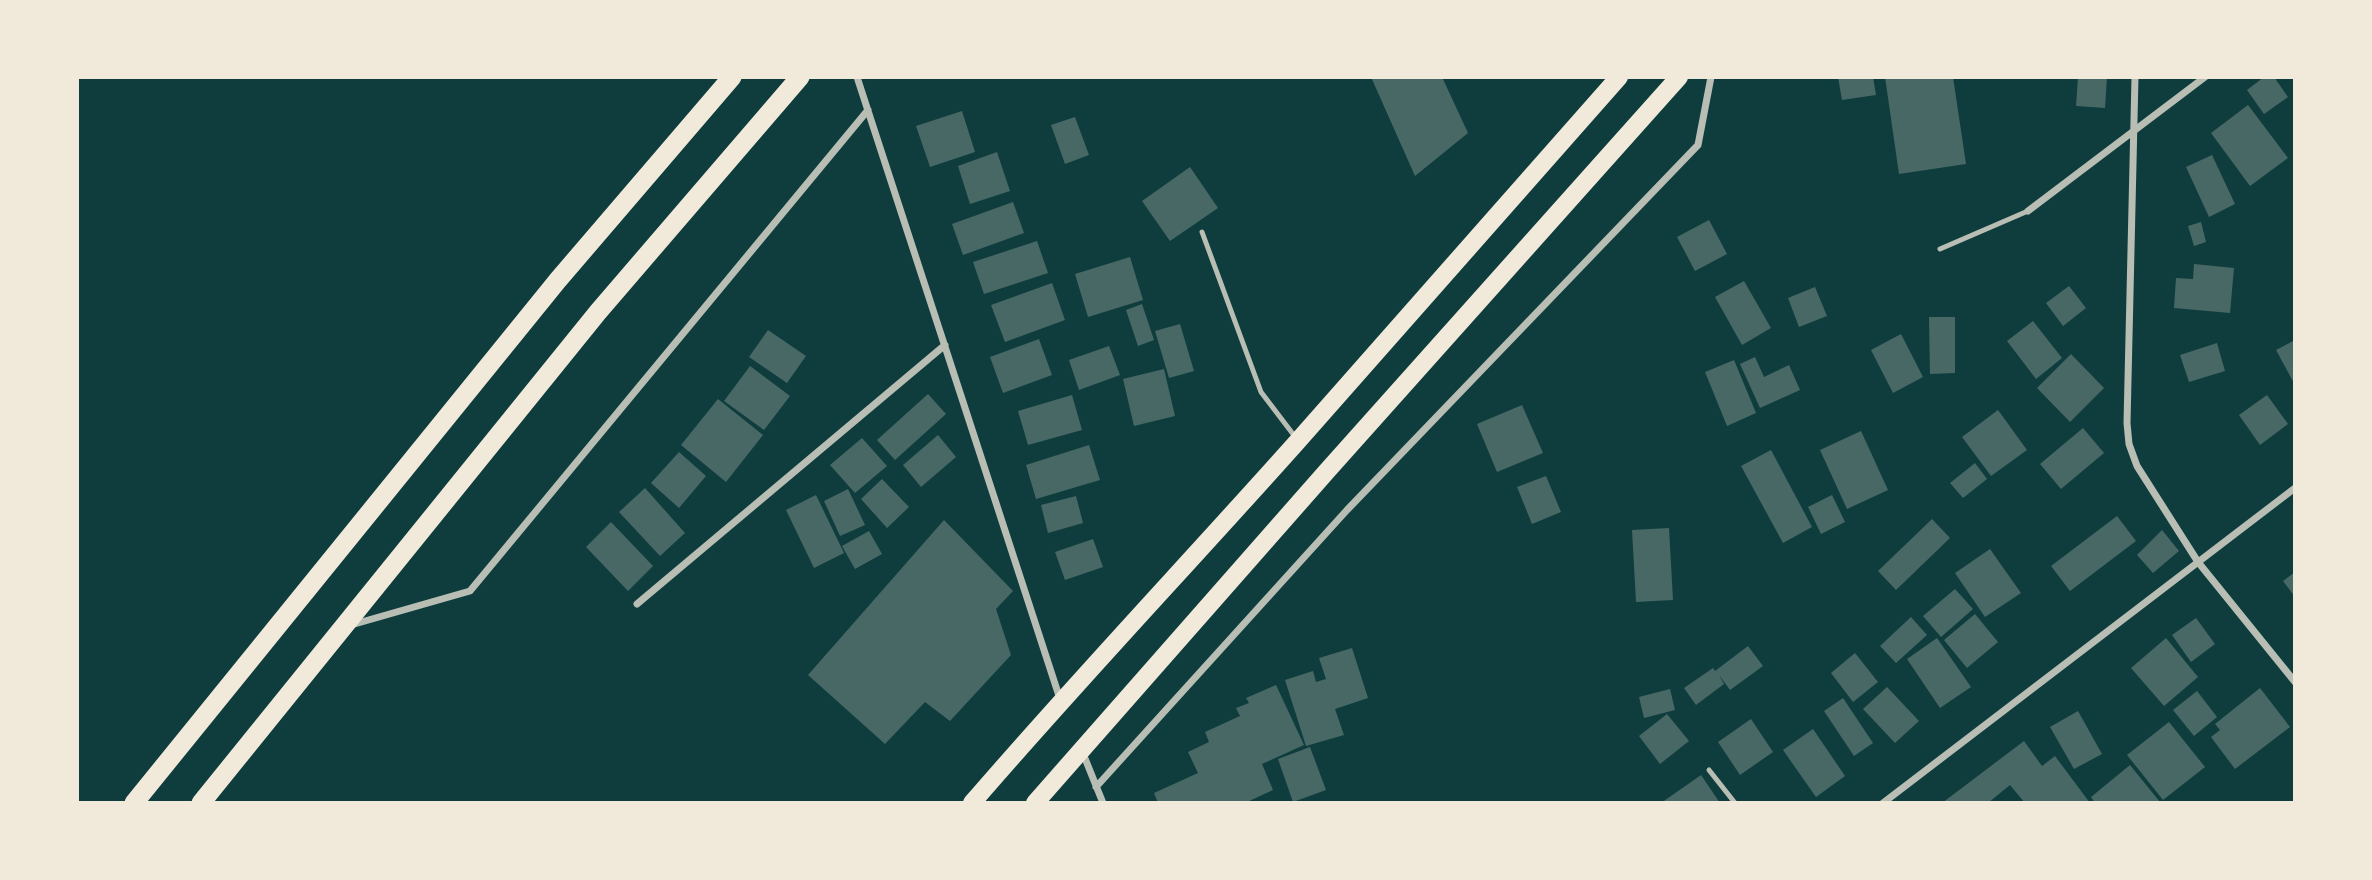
<!DOCTYPE html>
<html>
<head>
<meta charset="utf-8">
<style>
	body { margin:0 }
	#map { position:relative; width:2372px; height:880px; overflow:hidden; background:#0f3d3e; font-family:"Roboto Condensed",sans-serif }
	canvas { display:block }
	.frame { position:absolute; inset:0; border:79px solid #f1e9da; pointer-events:none }
</style>
</head>
<body>
<div id="map">
<canvas width="2372" height="880"></canvas>
<div class="frame"></div>
</div>
<script>
const ctx = document.querySelector('canvas').getContext('2d');
ctx.lineJoin = 'round';
function fillPath(path, color) {
  ctx.fillStyle = color;
  ctx.fill(path, 'evenodd');
}
function strokePath(path, color, width, dash) {
  ctx.strokeStyle = color;
  ctx.lineWidth = width;
  ctx.lineCap = dash ? 'butt' : 'round';
  ctx.setLineDash(dash || []);
  ctx.stroke(path);
}
const building = new Path2D(`
	M1371 77H1442L1468 133 1415 176Z
	M1838 77H1873L1876 95 1842 100Z
	M1885 77H1953L1966 164 1899 174Z
	M2078 77H2107L2105 108 2076 106Z
	M2264 77H2274L2288 97 2264 114 2247 90Z
	M2248 105 2288 158 2250 186 2211 133Z
	M962 111 975 152 930 167 916 126Z
	M1075 117 1089 155 1065 164 1051 125Z
	M997 152 1010 191 970 204 958 166Z
	M2212 155 2235 204 2209 217 2186 167Z
	M1190 167 1218 208 1170 241 1142 201Z
	M1013 202 1024 233 963 255 952 224Z
	M1709 220 1727 254 1695 271 1677 237Z
	M2201 222 2206 242 2194 246 2188 226Z
	M1037 241 1048 273 984 294 973 262Z
	M1130 257 1143 300 1088 317 1075 274Z
	M2194 264 2234 268 2230 313 2174 308 2176 278 2193 279Z
	M1744 281 1771 328 1742 345 1715 297Z
	M1052 283 1065 320 1005 342 991 305Z
	M2069 286 2086 308 2063 326 2046 303Z
	M1815 287 1827 316 1799 327 1788 298Z
	M1142 304 1154 340 1138 346 1126 310Z
	M1929 317H1955V373L1930 374Z
	M2033 321 2062 358 2036 379 2007 341Z
	M1180 324 1194 371 1169 378 1155 331Z
	M768 330 806 356 787 383 749 357Z
	M1901 334 1923 377 1893 393 1871 350Z
	M1039 339 1052 375 1003 393 990 357Z
	M2295 340V385L2276 350Z
	M2217 343 2225 371 2189 382 2180 355Z
	M1109 346 1120 375 1079 390 1069 360Z
	M2071 354 2104 388 2070 422 2037 388Z
	M1755 357 1764 377 1789 365 1800 390 1760 408 1740 364Z
	M1734 360 1756 413 1727 426 1705 372Z
	M750 366 790 396 764 430 724 401Z
	M1164 369 1175 416 1134 426 1123 379Z
	M928 394 946 414 895 460 877 440Z
	M1072 395 1082 430 1028 445 1018 411Z
	M2267 395 2288 424 2260 445 2239 415Z
	M718 399 763 435 726 482 681 445Z
	M1522 405 1543 453 1497 472 1477 424Z
	M1998 410 2027 450 1991 476 1962 437Z
	M2083 428 2104 453 2061 489 2040 464Z
	M1861 431 1888 490 1847 509 1820 450Z
	M938 435 956 457 921 487 903 465Z
	M862 438 887 466 855 493 830 465Z
	M1089 445 1100 480 1036 499 1026 465Z
	M1771 450 1812 527 1783 543 1741 466Z
	M679 452 706 476 679 508 651 483Z
	M1975 463 1987 479 1963 498 1950 483Z
	M1546 476 1561 512 1532 524 1517 487Z
	M882 479 909 507 887 528 861 499Z
	M645 488 685 533 660 556 619 512Z
	M848 489 865 525 840 536 824 501Z
	M816 495 844 553 814 568 786 510Z
	M1832 495 1845 522 1821 534 1808 507Z
	M1076 496 1083 523 1048 533 1041 505Z
	M2117 516 2136 541 2070 591 2051 566Z
	M1932 519 1950 538 1896 590 1878 571Z
	M944 520 1013 591 996 609 1011 655 950 721 925 702 885 744 808 675Z
	M611 522 653 566 628 591 586 547Z
	M1669 528 1673 600 1636 602 1632 530Z
	M2162 530 2179 551 2153 573 2137 555Z
	M869 531 882 554 855 569 842 546Z
	M1093 539 1103 567 1065 580 1055 552Z
	M1990 549 2021 593 1985 617 1955 573Z
	M2295 572V597L2283 581Z
	M1955 589 1973 609 1941 637 1923 616Z
	M1975 614 1998 642 1967 668 1944 640Z
	M1911 617 1927 635 1896 663 1880 646Z
	M2196 618 2215 644 2191 662 2172 635Z
	M1937 638 1971 687 1940 708 1907 659Z
	M2166 638 2198 677 2164 706 2131 668Z
	M1748 646 1763 666 1730 690 1719 675 1724 684 1696 705 1684 688 1713 668 1715 671Z
	M1352 648 1368 698 1335 709 1344 735 1306 746 1285 680 1313 671 1316 682 1326 679 1319 658Z
	M1855 653 1878 682 1853 702 1831 673Z
	M1276 685 1304 745 1262 764 1273 790 1245 803H1158L1154 793 1198 773 1188 752 1209 742 1205 732 1240 716 1236 708 1249 703 1246 698Z
	M1887 687 1919 721 1895 743 1863 709Z
	M2260 688 2290 727 2235 769 2211 737 2220 730 2215 724Z
	M1670 689 1675 710 1644 718 1639 697Z
	M2197 691 2217 717 2194 736 2173 710Z
	M1843 698 1873 743 1854 756 1824 711Z
	M2078 711 2102 754 2074 769 2050 727Z
	M1667 714 1689 741 1660 764 1639 736Z
	M1751 719 1773 752 1740 775 1718 742Z
	M2169 722 2205 767 2163 800 2127 755Z
	M1813 729 1845 776 1816 797 1783 750Z
	M2024 741 2042 766 2055 756 2090 803H2025L2010 785 1988 803H1942Z
	M1310 747 1326 790 1293 802 1278 759Z
	M2130 765 2160 802 2095 803 2091 797Z
	M1701 775 1720 803H1661Z`);
const service = new Path2D(`
	M1202 232 1261 392 1296 438
	M1940 249 2028 211
	M1709 770 1735 803`);
const minor = new Path2D(`
	M857 77 1060 699
	M2135 77 2127 423 2129 444 2137 466 2198 562 2295 682
	M2028 211 2205 77
	M637 604 945 345
	M351 625 470 591 868 110
	M1082 751 1103 803
	M1096 787 1347 510 1698 145 1711 77
	M1883 803 2295 488`);
const primary = new Path2D(`
	M972 803C1078 680 1189 563 1297 442 1405 321 1511 198 1619 77
	M1035 803 1327 471 1679 77`);
const trunk = new Path2D(`
	M134 803 558 280 732 77
	M201 803 598 312 800 77`);
fillPath(building, '#486865');
strokePath(service, '#b8beb3', 5);
strokePath(minor, '#b8beb3', 7);
strokePath(primary, '#f1e9da', 18);
strokePath(trunk, '#f1e9da', 19);
</script>
</body>
</html>
